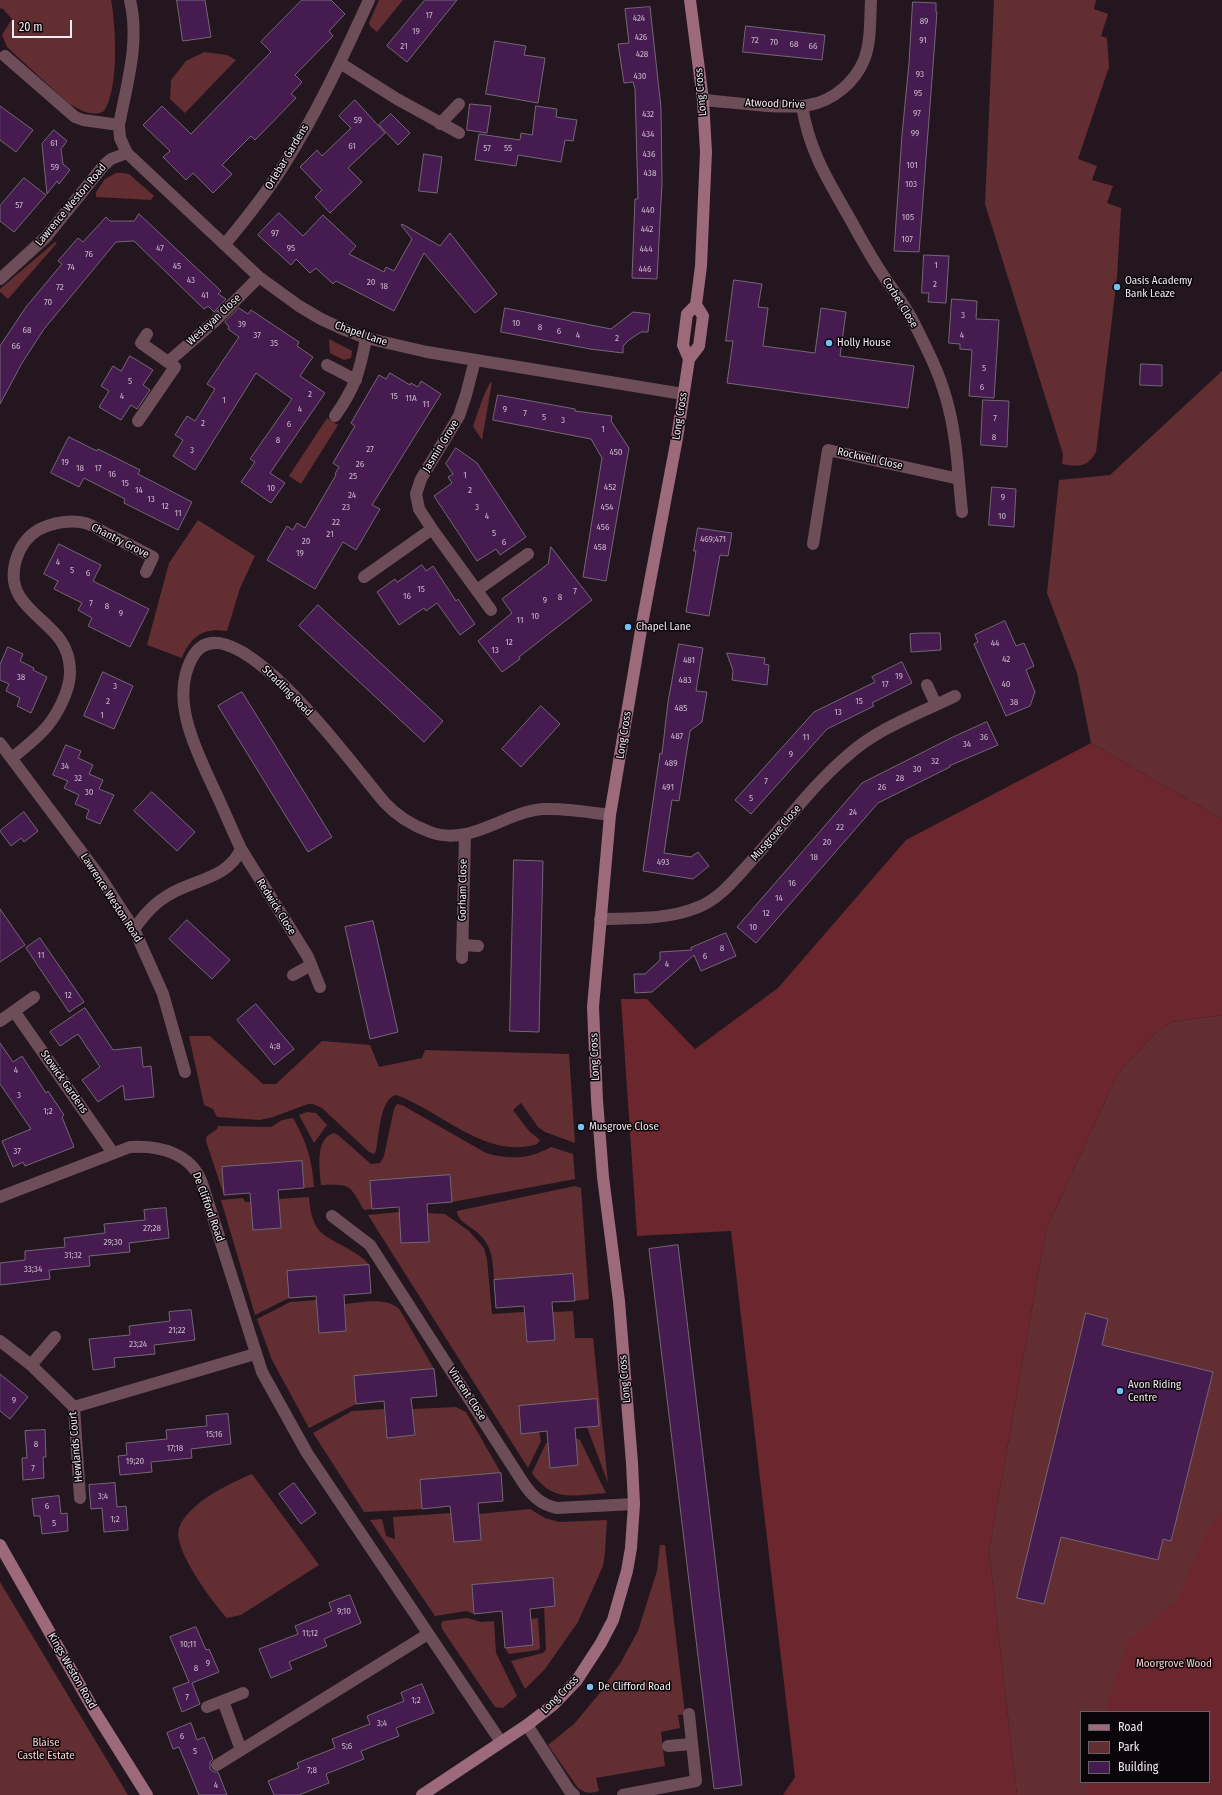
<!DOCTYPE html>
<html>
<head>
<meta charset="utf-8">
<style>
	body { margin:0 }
	#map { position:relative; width:1222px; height:1795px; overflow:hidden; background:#24161f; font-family:"Fira Sans Condensed",sans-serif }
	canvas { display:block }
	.legend { position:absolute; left:1080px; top:1711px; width:130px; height:72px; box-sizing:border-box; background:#090508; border:1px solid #676165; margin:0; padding:5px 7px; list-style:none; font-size:12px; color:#f4eaf0 }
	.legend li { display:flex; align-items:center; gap:8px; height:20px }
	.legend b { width:20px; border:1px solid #676165 }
	.scale { position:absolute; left:12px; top:20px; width:60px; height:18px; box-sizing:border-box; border:2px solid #f4eaf0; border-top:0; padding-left:5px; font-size:12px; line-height:14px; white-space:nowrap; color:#f4eaf0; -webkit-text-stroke:3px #090508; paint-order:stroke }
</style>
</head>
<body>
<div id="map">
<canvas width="1222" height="1795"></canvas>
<ul class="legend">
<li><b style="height:5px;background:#9c6a7b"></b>Road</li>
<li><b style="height:11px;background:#622e32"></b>Park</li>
<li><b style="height:11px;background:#451b50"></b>Building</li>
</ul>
<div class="scale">20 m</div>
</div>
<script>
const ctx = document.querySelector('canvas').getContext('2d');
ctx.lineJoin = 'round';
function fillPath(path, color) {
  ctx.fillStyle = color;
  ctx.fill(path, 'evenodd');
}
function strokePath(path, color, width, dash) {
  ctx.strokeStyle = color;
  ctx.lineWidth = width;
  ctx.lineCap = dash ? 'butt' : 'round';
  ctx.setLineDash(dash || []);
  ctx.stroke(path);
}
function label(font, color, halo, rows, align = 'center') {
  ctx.font = font + ' "Fira Sans Condensed",sans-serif';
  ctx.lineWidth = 3;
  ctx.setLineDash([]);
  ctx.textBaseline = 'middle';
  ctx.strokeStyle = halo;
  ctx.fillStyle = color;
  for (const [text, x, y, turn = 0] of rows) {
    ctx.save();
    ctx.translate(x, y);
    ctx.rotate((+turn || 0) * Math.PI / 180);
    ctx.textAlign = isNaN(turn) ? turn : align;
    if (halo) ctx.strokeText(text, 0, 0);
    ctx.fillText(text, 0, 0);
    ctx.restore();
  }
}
const green = new Path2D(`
	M0 0H111C116 25 119 90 104 111 93 118 78 109 68 103L7 47 2 35 12 19 2 8 0 9Z
	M379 0H403L377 32 370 26 369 23Z
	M994 0H1096L1094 9 1108 14 1101 36 1107 38 1109 67 1078 159 1097 166 1092 180 1113 186 1107 203 1121 208 1117 277 1096 452C1087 468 1078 467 1062 464L1063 454 985 204Z
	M204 52 227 55 236 60 185 113 170 99 171 80 186 61Z
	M116 173H123L129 174 154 196 151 200 96 197V192L105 179Z
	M55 242 57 243 8 299 0 292V289Z
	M329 339 352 351 351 358 344 360 330 353Z
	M1222 371V819L1091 743 1077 673 1047 593 1059 480 1110 475Z
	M492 382 482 440 473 426C477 417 486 384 492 382Z
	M327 418 338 425 301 484 289 476Z
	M198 520 255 556 240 588 227 631C203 627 190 637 182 658L147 645 169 563Z
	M1222 1015V1795H1017L989 1551 1046 1230 1117 1075 1153 1035 1172 1022ZM1081 1712H1209V1782H1081Z
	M189 1036H210L263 1084H276L322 1041 370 1045 379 1067 422 1058 425 1050 569 1054 575 1143 545 1132 538 1127 521 1103 513 1110 529 1131 540 1140 537 1144C485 1160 442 1111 396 1095 380 1098 379 1136 376 1151L374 1154 369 1152 322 1108 313 1104H308L273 1117 260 1120 217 1117 213 1109 204 1105Z
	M397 1104 402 1105 486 1153C510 1160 530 1159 551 1147L573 1154 575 1179 452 1202 449 1176 371 1181 372 1209 364 1210C349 1184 351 1184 321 1185 320 1171 314 1138 334 1133L338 1135 371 1164 380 1163 384 1156 394 1109Z
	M307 1112 316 1113 327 1125 314 1143 299 1115Z
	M293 1118C307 1143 312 1159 314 1187L304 1188 302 1162 222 1167 224 1195 206 1141 207 1136 217 1129 218 1126 271 1127 282 1120Z
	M575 1186 581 1188 589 1299 575 1301 573 1274 494 1280C493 1263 493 1248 480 1235 474 1228 456 1221 457 1211Z
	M309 1197C312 1235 323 1234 352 1251 358 1255 365 1259 369 1265L288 1271 289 1298 255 1315 221 1200 243 1198 245 1202H251L281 1228 279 1199Z
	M399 1212 402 1243 429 1241 427 1213 445 1214 469 1231 484 1248 487 1259 492 1314 524 1312 527 1342 554 1340 553 1312 573 1311 575 1338H593L608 1483 587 1427 599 1425 597 1399 519 1406 521 1434 539 1432 541 1441 528 1468 368 1215Z
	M316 1300 319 1333 346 1331 345 1304C362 1303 387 1296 400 1310L434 1369 354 1376 356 1404 309 1428 272 1360 257 1319 290 1302Z
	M456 1407 466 1412 501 1473 420 1480 422 1509 364 1512 313 1433 352 1411 384 1409 387 1438 415 1435 412 1409Z
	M575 1438 580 1440 606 1493C574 1495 553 1503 532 1473L546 1443H548L550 1468 578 1465Z
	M252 1474 319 1565 241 1615 227 1618C213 1603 172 1548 179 1528 188 1503 230 1483 252 1474Z
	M530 1509 545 1518 559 1522 607 1520 605 1552 603 1566 578 1622 545 1669 525 1689 511 1661 543 1653 546 1650 544 1607 555 1606 553 1578 472 1585 474 1614 466 1611 435 1616 370 1520 382 1519 386 1536 395 1539 393 1517 451 1513 454 1542 481 1540 479 1514Z
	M660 1545H665L685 1714 678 1715 680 1728 661 1732 665 1766 596 1778 599 1791C590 1794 585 1793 578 1788L548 1745 574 1724 599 1694 621 1662 638 1631 657 1571Z
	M0 1582 128 1795H0Z
	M467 1618 481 1622 494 1621 496 1653 517 1696 503 1708 495 1707 442 1629 441 1624 443 1621Z
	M538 1618 540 1648 538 1650 509 1654 505 1648 533 1645 531 1619Z`);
const forest = new Path2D(`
	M1091 743 1222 819V1015L1172 1022 1153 1035 1117 1075 1046 1230 989 1551 1017 1795H783L795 1777 731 1231 637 1236 621 999H647L695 1049 778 988 906 840Z
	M1222 1512V1795H1088L1089 1782H1209V1712H1105L1128 1641 1177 1600 1206 1532Z`);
const building = new Path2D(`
	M177 0H205L211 37 183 41Z
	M302 0H331L345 14 329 31 333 36 295 75 302 82 291 94 296 98 255 140 251 136 222 165 232 174 213 193 193 173 186 180 163 157 170 151 143 125 162 106 191 134 271 52 261 42Z
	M425 0H457L407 62 387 46Z
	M913 2 936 3V12H937L919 252 894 251 902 135 909 63Z
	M650 7 661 108 662 183 657 279 632 278 635 199H638L635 89 633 82 624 83 618 44 629 43 625 9Z
	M746 26 825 35 822 60 743 52Z
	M495 41 526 46 524 55 545 58 538 103 486 94Z
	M355 100 385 133 348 168 362 182 330 213 315 197 322 190 300 167 317 150 322 156 351 128 339 116Z
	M470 104 491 106 487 133 467 130Z
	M0 106 33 130 16 152 0 140Z
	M536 106 557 109 556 117 577 120 573 141 565 140 561 162 518 155 516 166 475 160 479 134 520 140 521 133 532 135Z
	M391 114 410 133 398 145 379 125Z
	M54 130 67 141 61 149 63 164 70 170 59 184 57 181 47 194 42 144Z
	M424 154 442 157 437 193 419 191Z
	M24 178 46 195 14 232 0 221V206Z
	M279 213 303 236 323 215 356 246 349 254 384 272 386 267 394 271 412 239 401 225 402 224 440 246 450 233 497 294 475 313 424 253 394 311 336 281 333 284 316 268 310 273 296 259 291 265 258 235Z
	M139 214 221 291 218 294 226 299 214 312 208 306 204 309 134 241 116 242 44 329 22 363 0 404V346L26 307 62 264 58 261 78 238 83 242 106 217 110 221H134Z
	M924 255 949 256 946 303 928 302 929 293H922Z
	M734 280 762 284 758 307 768 308 763 346 815 353 821 308 846 312 840 356 914 366 908 408 727 383 733 341H726Z
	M952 299 977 301 976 319 999 320 994 398 969 396 972 350 960 349V344L949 343Z
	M239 308 248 314 251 310 299 342 297 346 313 357 300 376 325 393 270 473 285 483 271 503 241 482 255 462 250 459 292 399 256 373 195 470 173 456 183 440 175 435 187 416 195 421 215 389 207 384 239 337 228 329 229 327 225 322Z
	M505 308 611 329 633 312 650 314 648 332H641L629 340 623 346V353L590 349 501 332Z
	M130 356 153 370 143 385 150 390 137 409 131 405 121 420 99 407 109 391 101 386 113 366 121 371Z
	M1141 364 1162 365V386L1140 385Z
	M390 373 410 385 411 383 418 387 421 381 441 394 372 505 380 509 356 550 343 542 315 589 267 560 287 526 293 530 297 523 305 528 336 475 335 474 339 467 333 463 355 426 351 423 379 375 386 379Z
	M498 395 575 409V411L612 416 611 421 629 448 606 581 583 577 602 458 591 439 493 420Z
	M983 400 1009 401 1007 447 981 445Z
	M69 437 97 451 98 449 140 470 138 474 192 502 178 530 124 503 125 499 84 478 79 487 51 473Z
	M456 448 477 463 526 537 500 555 496 549 477 561 434 496 452 483 448 477 453 474 446 464Z
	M992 487 1016 489 1014 527 989 525Z
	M698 528 732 533 728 556 720 555 709 616 686 612 696 551H694Z
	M59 544 101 565 93 581 149 609 130 647 88 626 92 618 78 610 82 603 54 589 58 581 44 574Z
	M551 547 592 600 519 657 520 659 502 672 478 641 512 613 502 599 548 564Z
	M422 565 426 571 433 566 456 601 458 599 475 624 460 635 437 603 426 611 424 608 399 625 377 592 395 579 397 582Z
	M318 605 443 721 424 742 299 626Z
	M1005 621 1016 646 1024 643 1034 666 1026 670 1035 692 1030 706 1006 716 974 644 978 642 975 635Z
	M925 633H940L941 650 911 652 910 634Z
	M679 644 703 648 696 691 707 692 702 722 690 731 679 801 672 800 664 853 691 857 698 852 709 866 693 879 643 871 660 753 662 754 668 702Z
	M8 647 23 654 20 661 34 668 33 670 47 677 31 713 17 706 20 698 6 691 9 684 0 680V665Z
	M727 653 765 658 764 664 769 665 767 685 732 680 733 671Z
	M902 662 912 683 872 703 874 706 827 729 751 814 735 800 814 712 875 682 872 677Z
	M103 672 133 686 114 729 84 716Z
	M242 692 332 837 308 852 218 706Z
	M541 706 560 724 521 767 502 749Z
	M987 722 998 745 949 766 950 767 878 803 756 943 737 927 862 783 953 737Z
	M66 745 81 751 78 758 93 765 89 774 103 780 99 789 114 795 100 824 86 818 89 810 75 804 79 795 64 788 68 781 53 775Z
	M152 792 195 832 177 851 134 811Z
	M24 812 38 831 24 842 21 838 11 846 0 831Z
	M514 860 543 861 539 1032 510 1031Z
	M0 909 25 945 0 962Z
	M187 920 230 960 212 979 169 939Z
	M373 921 398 1032 370 1039 345 927Z
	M726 933 736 956 701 971 694 955 652 992 635 993 634 974H645L660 960V952L692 950 691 948Z
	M40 938 84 1002 69 1012 26 948Z
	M256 1004 294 1049 274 1065 237 1020Z
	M85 1008 113 1050 141 1047 143 1067 151 1066 154 1097 125 1100 123 1085 98 1102 82 1080 100 1067 78 1034 60 1046 50 1032Z
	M0 1043 13 1062 22 1056 46 1093 48 1091 64 1115 62 1117 74 1147 25 1166 23 1162 13 1167 2 1141 31 1129 0 1084Z
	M302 1161 304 1188 278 1190 281 1228 253 1230 250 1193 224 1195 222 1167Z
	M450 1175 452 1202 427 1204 429 1242 401 1243 399 1207 372 1209 370 1181Z
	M166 1208 169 1238 129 1243 130 1252 89 1256 90 1266 49 1270 50 1279 0 1285V1263L25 1260V1251L65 1247 64 1238 105 1233 104 1224 145 1220 144 1210Z
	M678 1245 742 1785 714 1789 649 1249Z
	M369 1265 371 1293 344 1295 346 1331 319 1333 316 1296 289 1298 287 1271Z
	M573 1274 575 1301 552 1302 555 1340 527 1342 524 1306 496 1308 494 1280Z
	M191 1310 195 1340 154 1345 155 1354 114 1358 115 1367 93 1370 89 1339 130 1335 129 1326 170 1321 169 1312Z
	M1086 1313 1108 1319 1102 1345 1213 1372 1171 1541 1163 1539 1158 1560 1061 1537 1044 1604 1017 1598Z
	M434 1369 437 1396 411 1398 415 1435 387 1438 384 1401 356 1404 354 1376Z
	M0 1374 28 1397 10 1419 0 1411Z
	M597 1399 599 1426 575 1428 578 1465 550 1468 547 1431 521 1434 519 1406Z
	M228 1414 231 1444 191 1449 192 1458 151 1462 152 1472 120 1475 118 1456 127 1455 126 1443 167 1439 166 1430 207 1426 206 1416Z
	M45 1430 46 1457H43L44 1478 23 1480 22 1458H27L25 1431Z
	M501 1473 503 1501 478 1503 481 1540 454 1542 450 1506 422 1509 420 1480Z
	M115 1483 117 1507 126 1506 128 1530 104 1532 102 1508 91 1509 89 1485Z
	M294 1483 316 1513 301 1524 279 1494Z
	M59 1496 61 1514 67 1513 68 1531 42 1534 40 1516H34L32 1499Z
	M553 1578 555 1606 530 1609 533 1645 505 1648 502 1611 474 1614 472 1585Z
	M350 1595 361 1623 324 1639 327 1646 289 1662 292 1669 271 1678 259 1649 298 1634 295 1626 332 1611 329 1603Z
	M196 1627 206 1650 209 1649 219 1672 192 1683 200 1704 182 1712 173 1688 189 1682 170 1637Z
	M422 1684 434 1713 396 1728 399 1736 361 1751 364 1759 326 1774 329 1783 299 1795H274L268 1781 299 1768 297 1763 335 1748 332 1739 370 1724 367 1716 404 1701 401 1693Z
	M191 1723 197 1740 204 1737 213 1759 210 1762V1769L214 1772H218L227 1795H199L179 1747 173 1749 167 1733Z`);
const street = new Path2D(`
	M130 0C140 42 127 83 119 125L120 138 127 153 259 277 299 306 321 319 345 330 366 338 427 352 683 394
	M5 56 75 117 83 120 119 125
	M340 63 397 99 459 133
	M703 100C733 102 780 110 809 105 833 101 855 82 864 60 871 43 870 19 871 0
	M802 106C809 150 827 179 849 217 859 235 869 254 881 272 892 289 905 305 914 323 926 347 939 372 946 398 957 435 958 474 962 512
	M440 124 459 104
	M225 244C245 220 265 195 282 168 316 115 343 57 369 0
	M0 279 46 237 104 165 111 159 127 153
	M475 360 466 395 459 416 421 479 416 494 419 509 432 529 491 610
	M168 362 214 322 259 277
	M327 365 356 380
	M335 416C355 388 360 371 366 338
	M138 421 175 367 141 343 147 334
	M813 544 828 450 959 479
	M364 577 432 529
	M477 590 528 554
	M927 685 936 705
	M0 743 101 878 134 929 163 994 185 1072
	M12 758C22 750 33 741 42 732 56 718 71 690 70 670 69 632 37 623 20 597 6 575 17 543 38 530 51 523 71 519 85 523 93 525 100 530 107 534 122 541 138 549 153 557L146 572
	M241 849 308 957 320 987
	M600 919C632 918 666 920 696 908 716 901 731 884 745 868 779 832 809 788 847 756 878 728 918 714 955 696
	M134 929C145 914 155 902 172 893 197 879 228 878 241 849 232 830 224 810 215 791 197 752 169 700 192 658 229 589 361 777 385 803 397 816 414 826 430 832 470 847 504 812 543 809 565 808 589 812 610 815
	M462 945 478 946
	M462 958 465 835
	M293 975 311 965
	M14 1011 113 1153
	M0 1021 34 997
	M0 1197 130 1147C159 1145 191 1153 202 1183L262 1372 307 1453 501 1742
	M332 1216 370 1245 524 1484C533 1497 542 1505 557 1508L634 1504
	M0 1341 31 1365 74 1407 80 1498
	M31 1365 55 1337
	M74 1407 255 1354
	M223 1701 241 1750
	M207 1707 243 1693
	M527 1725 569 1790 574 1795
	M668 1746 692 1744
	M217 1765 428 1634
	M623 1795 696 1781 689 1714`);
const secondary = new Path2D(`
	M689 359 683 345 687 314 696 305
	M0 1545 95 1712 147 1795
	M422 1795 527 1725 553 1705 577 1680 601 1643 613 1620 627 1571 631 1548 634 1504 632 1463 619 1301 603 1177 597 1100 593 1007 610 815 642 624 677 438 689 359 699 346 703 316 696 305 701 266 706 152 703 100 690 0`);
const markers = [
	[1117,287,4,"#75c0f6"],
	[829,343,4,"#75c0f6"],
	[628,627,4,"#75c0f6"],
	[581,1127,4,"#75c0f6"],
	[1120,1391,4,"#75c0f6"],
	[590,1687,4,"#75c0f6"]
];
const numberNames = [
	["17",429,15],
	["424",639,18],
	["89",924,21],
	["19",416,31],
	["426",641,37],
	["72",755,40],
	["91",923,40],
	["70",774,42],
	["68",794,44],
	["21",404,46],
	["66",813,46],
	["428",642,54],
	["93",920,74],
	["430",640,76],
	["95",918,93],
	["97",917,113],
	["432",648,114],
	["59",358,120],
	["99",915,133],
	["434",648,134],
	["61",54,143],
	["61",352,146],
	["57",487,148],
	["55",508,148],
	["436",649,154],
	["101",912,165],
	["59",55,167],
	["438",650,173],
	["103",911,184],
	["57",19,205],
	["440",648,210],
	["105",908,217],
	["442",647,229],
	["97",275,233],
	["107",907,239],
	["47",160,248],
	["95",291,248],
	["444",646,249],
	["76",89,254],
	["1",936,265],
	["45",177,266],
	["74",71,267],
	["446",645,269],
	["43",191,280],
	["20",371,282],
	["2",935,284],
	["18",384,286],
	["72",60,287],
	["41",205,295],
	["70",48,302],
	["3",963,315],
	["10",516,323],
	["39",242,324],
	["8",540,327],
	["68",27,330],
	["6",559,331],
	["37",257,335],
	["4",578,335],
	["4",962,335],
	["2",617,338],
	["35",274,343],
	["66",16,346],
	["5",984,368],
	["5",130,381],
	["6",982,387],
	["2",310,394],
	["4",122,396],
	["15",394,396],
	["11A",411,398],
	["1",224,400],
	["11",426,404],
	["4",300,409],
	["9",505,409],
	["7",525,413],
	["5",544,417],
	["7",995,418],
	["3",563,420],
	["2",203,423],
	["6",289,424],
	["1",603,429],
	["8",994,437],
	["8",278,440],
	["27",370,449],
	["3",192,450],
	["450",616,452],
	["19",65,462],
	["26",360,464],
	["18",80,468],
	["17",98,468],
	["16",112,474],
	["1",465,475],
	["25",353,476],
	["15",125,483],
	["452",610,487],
	["10",271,488],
	["14",139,490],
	["2",470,490],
	["24",352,495],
	["9",1003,497],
	["13",151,499],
	["12",165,506],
	["23",346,507],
	["3",477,507],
	["454",607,507],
	["11",178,513],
	["4",487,516],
	["10",1002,516],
	["22",336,522],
	["456",603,527],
	["5",494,533],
	["21",330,534],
	["469;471",713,539],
	["20",306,541],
	["6",504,542],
	["458",600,547],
	["19",300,553],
	["4",58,562],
	["5",72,570],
	["6",88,573],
	["15",421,589],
	["7",575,591],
	["16",407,596],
	["8",560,597],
	["9",545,600],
	["7",91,603],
	["8",107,606],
	["9",121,613],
	["10",535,616],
	["11",520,620],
	["12",509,642],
	["44",995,643],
	["13",495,650],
	["42",1006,659],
	["481",689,660],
	["19",899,676],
	["38",21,677],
	["483",685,680],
	["17",885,684],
	["40",1006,684],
	["3",115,686],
	["2",108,701],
	["15",859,701],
	["38",1014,702],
	["485",681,708],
	["13",838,712],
	["1",102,715],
	["487",677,736],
	["11",806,737],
	["36",984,737],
	["34",967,744],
	["9",791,754],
	["32",935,761],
	["489",671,763],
	["34",65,766],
	["30",917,769],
	["32",78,778],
	["28",900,778],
	["7",766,781],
	["491",668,787],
	["26",882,787],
	["30",89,792],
	["5",751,798],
	["24",853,812],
	["22",840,827],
	["20",827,842],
	["18",814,857],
	["493",663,862],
	["16",792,883],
	["14",779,898],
	["12",766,913],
	["10",753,927],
	["8",722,948],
	["11",41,955],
	["6",705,956],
	["4",667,964],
	["12",68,995],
	["4;8",275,1046],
	["4",16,1070],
	["3",19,1095],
	["1;2",48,1111],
	["37",17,1151],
	["27;28",152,1228],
	["29;30",113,1242],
	["31;32",73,1255],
	["33;34",33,1269],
	["21;22",177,1330],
	["23;24",138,1344],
	["9",14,1400],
	["15;16",214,1434],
	["8",36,1444],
	["17;18",175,1448],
	["19;20",135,1461],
	["7",33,1468],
	["3;4",103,1496],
	["6",47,1506],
	["1;2",115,1519],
	["5",54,1523],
	["9;10",344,1611],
	["11;12",310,1633],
	["10;11",188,1644],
	["9",208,1663],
	["8",196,1668],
	["7",187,1697],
	["1;2",416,1700],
	["3;4",382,1723],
	["6",182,1736],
	["5;6",347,1746],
	["5",195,1751],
	["7;8",312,1770],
	["4",216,1785]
];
const streetNames = [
	["Long Cross",701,92,-95],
	["Atwood Drive",775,104,2],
	["Orlebar Gardens",287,157,-59],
	["Lawrence Weston Road",71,205,-50],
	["Corbet Close",900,303,58],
	["Wesleyan Close",214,320,-43],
	["Chapel Lane",361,334,19],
	["Long Cross",680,416,-81],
	["Jasmin Grove",441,446,-59],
	["Rockwell Close",870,459,13],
	["Chantry Grove",120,541,27],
	["Stradling Road",287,691,45],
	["Long Cross",624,735,-81],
	["Musgrove Close",776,833,-49],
	["Gorham Close",463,890,-89],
	["Lawrence Weston Road",111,898,57],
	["Redwick Close",276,907,58],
	["Long Cross",595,1057,-92],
	["Stowick Gardens",64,1082,55],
	["De Clifford Road",208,1207,70],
	["Long Cross",625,1379,-95],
	["Vincent Close",467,1394,57],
	["Hewlands Court",76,1447,-95],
	["Kings Weston Road",72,1671,60],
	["Long Cross",560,1695,-45]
];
const poiNames = [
	["Oasis Academy",1125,281],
	["Bank Leaze",1125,294],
	["Holly House",837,343],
	["Chapel Lane",636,627],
	["Musgrove Close",589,1127],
	["Avon Riding",1128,1385],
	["Centre",1128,1398],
	["De Clifford Road",598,1687]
];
const parkNames = [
	["Moorgrove Wood",1174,1664],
	["Blaise",46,1743],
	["Castle Estate",46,1756]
];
fillPath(green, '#622e32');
fillPath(forest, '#6c262d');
fillPath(building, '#451b50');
strokePath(building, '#736776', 1);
strokePath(street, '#6d4e58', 12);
strokePath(secondary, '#9c6a7b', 12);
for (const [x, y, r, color] of markers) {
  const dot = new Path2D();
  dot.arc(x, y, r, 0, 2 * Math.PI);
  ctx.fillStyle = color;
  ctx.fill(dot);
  strokePath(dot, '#090508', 1.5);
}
label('9px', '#c8b6c8', null, numberNames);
label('11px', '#f4eaf0', '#090508', streetNames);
label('11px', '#f4eaf0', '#090508', poiNames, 'left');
label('11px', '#fdcfcf', '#090508', parkNames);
</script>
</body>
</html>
